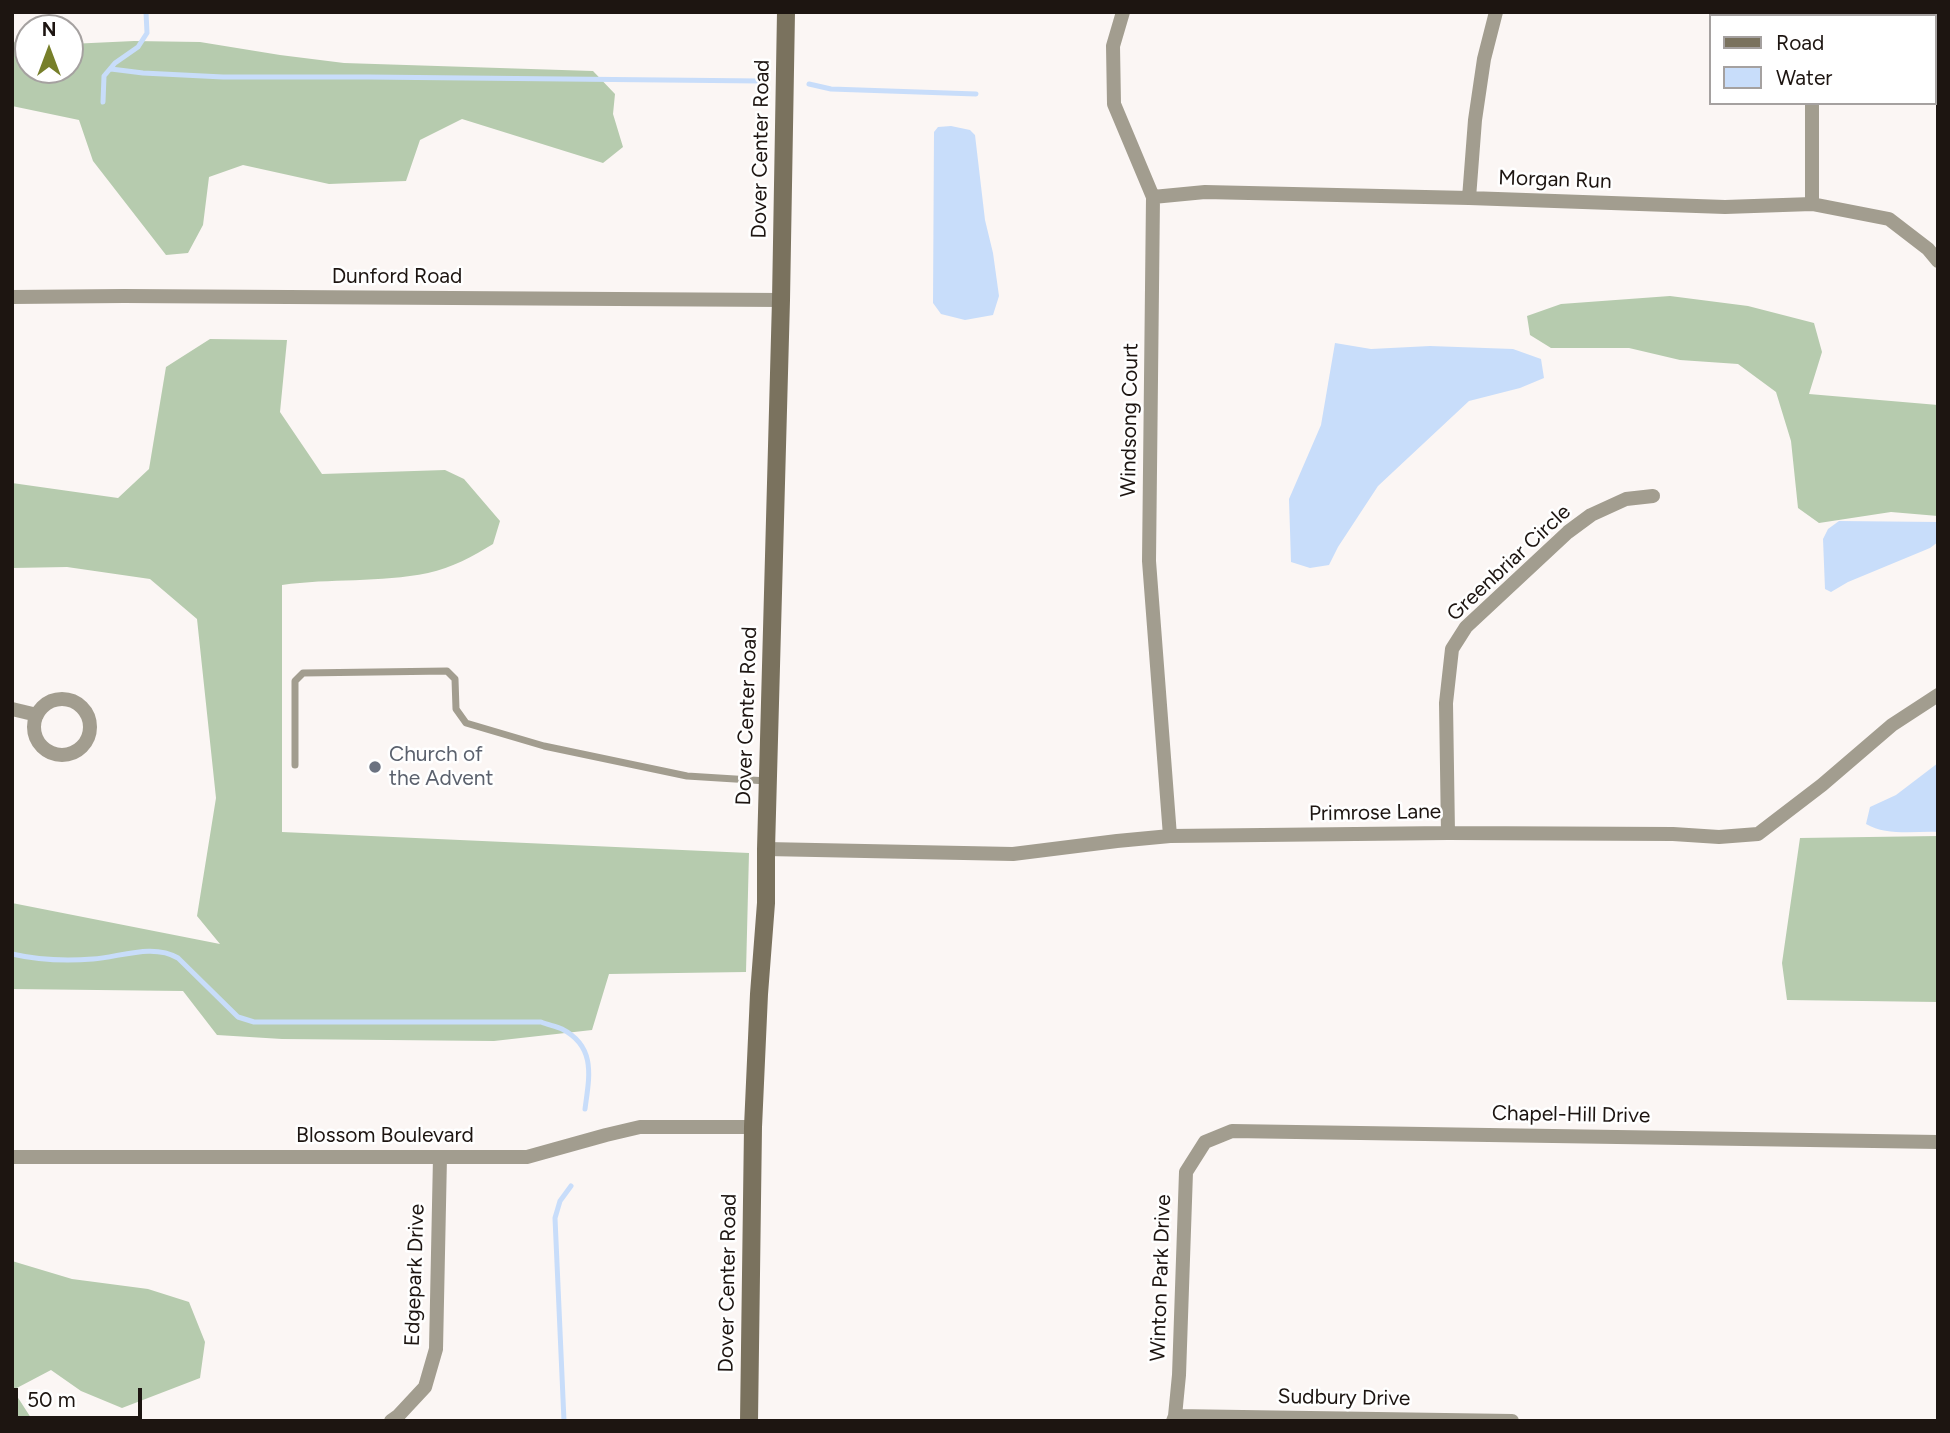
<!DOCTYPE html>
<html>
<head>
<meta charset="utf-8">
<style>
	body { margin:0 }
	#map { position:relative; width:1950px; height:1433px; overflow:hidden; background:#fbf6f4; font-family:Figtree,sans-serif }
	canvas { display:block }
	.frame { position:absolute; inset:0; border:14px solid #1d1511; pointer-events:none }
	.legend { position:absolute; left:1709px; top:14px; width:228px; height:91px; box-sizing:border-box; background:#fff; border:2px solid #a5a1a0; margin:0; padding:9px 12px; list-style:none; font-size:21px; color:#1d1511 }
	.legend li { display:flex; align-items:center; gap:14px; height:35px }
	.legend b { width:35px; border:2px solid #a5a1a0 }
	.north { position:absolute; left:14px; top:14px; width:70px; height:70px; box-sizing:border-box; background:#fff; border:2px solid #a5a1a0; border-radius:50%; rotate:0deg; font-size:19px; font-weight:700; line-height:28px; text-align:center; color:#1d1511 }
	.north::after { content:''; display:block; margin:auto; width:24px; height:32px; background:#777f2a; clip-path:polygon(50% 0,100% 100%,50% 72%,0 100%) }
	.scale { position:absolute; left:14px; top:1388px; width:128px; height:32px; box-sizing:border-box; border:4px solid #1d1511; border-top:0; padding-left:9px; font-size:21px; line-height:24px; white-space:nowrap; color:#1d1511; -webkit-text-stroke:5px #fff; paint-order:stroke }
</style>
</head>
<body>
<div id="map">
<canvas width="1950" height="1433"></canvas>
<div class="frame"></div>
<ul class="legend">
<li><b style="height:9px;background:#7a725e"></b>Road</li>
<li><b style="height:19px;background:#c8ddfa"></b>Water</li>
</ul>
<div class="north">N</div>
<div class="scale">50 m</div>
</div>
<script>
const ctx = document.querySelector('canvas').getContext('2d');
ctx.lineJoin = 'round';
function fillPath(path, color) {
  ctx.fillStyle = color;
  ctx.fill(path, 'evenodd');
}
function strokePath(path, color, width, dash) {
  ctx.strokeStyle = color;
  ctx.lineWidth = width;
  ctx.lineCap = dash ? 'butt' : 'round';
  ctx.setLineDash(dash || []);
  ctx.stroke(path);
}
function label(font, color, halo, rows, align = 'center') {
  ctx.font = font + ' Figtree,sans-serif';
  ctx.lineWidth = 5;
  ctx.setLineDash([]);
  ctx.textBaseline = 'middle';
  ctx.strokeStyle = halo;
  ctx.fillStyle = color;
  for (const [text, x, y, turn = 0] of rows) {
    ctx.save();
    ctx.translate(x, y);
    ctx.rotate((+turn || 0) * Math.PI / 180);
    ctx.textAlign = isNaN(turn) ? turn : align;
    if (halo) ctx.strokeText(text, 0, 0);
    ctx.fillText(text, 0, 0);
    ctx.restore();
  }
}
const forest = new Path2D(`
	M134 41 200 42 280 55 344 63 593 71 615 94 613 114 623 147 603 163 462 119 420 140 406 181 329 184 243 165 209 177 203 225 188 253 166 255 93 161 79 120 12 106V42L28 44V70H70V44Z
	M1670 296 1748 306 1814 323 1822 352 1809 394 1938 405V516L1891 512 1819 523 1798 508 1791 441 1776 392 1738 364 1680 360 1629 348H1551L1530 335 1527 316 1561 304Z
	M210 339 287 340 280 412 322 474 445 470 464 479 500 521 493 544C473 556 452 568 428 573 380 583 330 578 282 585V832L749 853 746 972 609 974 592 1030 494 1041 282 1039 217 1035 183 991 12 989V903L220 944 197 916 216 798 197 619 150 579 67 567 12 568V483L118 498 149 469 166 367Z
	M1938 836V1002L1787 1000 1782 963 1800 838Z
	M12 1261 72 1279 148 1289 189 1302 205 1342 200 1378 122 1408 81 1391 51 1370 13 1390 33 1421H12Z`);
const water = new Path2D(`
	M951 126 970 130 975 135 985 220 993 253 999 296 993 315 965 320 941 314 933 303 934 132 938 127Z
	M1335 343 1371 349 1430 346 1513 349 1541 359 1544 378 1520 388 1469 401 1378 486 1338 547 1329 565 1310 568 1291 562 1289 499 1321 425Z
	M1839 521 1938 522V542L1930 548 1848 582 1831 592 1825 589 1823 539 1828 529Z
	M1938 763V832C1915 831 1886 836 1866 824L1870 807 1896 795Z`);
const stream = new Path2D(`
	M111 69 143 73 223 77H368L761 81
	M809 84 831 89 976 94
	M103 102 104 76 115 63 138 47 147 33 146 12
	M12 954C38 960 67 961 93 959 120 957 153 943 178 958L238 1017 254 1022H541C548 1025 556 1026 562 1029 597 1047 589 1078 585 1109
	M564 1421 555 1218 560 1201 571 1186`);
const lane = new Path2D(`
	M295 765V681L303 673 447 671 455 679 456 709 466 723 544 746 687 776 767 781`);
const street = new Path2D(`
	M1123 12 1113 46 1114 104 1153 197 1149 561 1170 836
	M1809 12V16
	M1812 103V204
	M1153 197 1205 192 1469 198 1725 207 1812 204 1889 219 1928 249 1938 261
	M1469 198 1475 120 1484 59 1496 12
	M12 297 124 296 781 300
	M34 727a28 28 0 1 1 56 0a28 28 0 1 1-56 0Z
	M12 709 37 715
	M1448 833 1446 703 1452 649 1466 627 1568 532 1591 515 1626 499 1653 496
	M766 849 1013 854 1117 841 1170 836 1448 833 1673 834 1719 837 1758 834 1822 785 1892 725 1938 695
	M12 1157H527L606 1135 640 1127H753
	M1175 1416 1512 1421
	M391 1421 398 1416 425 1387 436 1349 440 1157
	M1173 1421 1175 1416 1179 1375 1186 1172 1205 1142 1232 1131 1938 1142`);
const secondary = new Path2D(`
	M749 1421 753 1127 759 994 766 903V849L781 300 786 12`);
const markers = [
	[375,767,7,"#6b7280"]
];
const streetNames = [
	["Dover Center Road",761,149,-89],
	["Morgan Run",1555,180,2],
	["Dunford Road",397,277],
	["Windsong Court",1130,420,-89],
	["Greenbriar Circle",1509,563,-43],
	["Dover Center Road",747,716,-88],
	["Primrose Lane",1375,813,-1],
	["Chapel-Hill Drive",1571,1115,1],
	["Blossom Boulevard",385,1136],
	["Edgepark Drive",415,1275,-88],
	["Winton Park Drive",1161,1278,-88],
	["Dover Center Road",728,1283,-89],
	["Sudbury Drive",1344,1398,1]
];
const worshipNames = [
	["Church of",389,755],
	["the Advent",389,779]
];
fillPath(forest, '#b6cbae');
fillPath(water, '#c8ddfa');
strokePath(stream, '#c8ddfa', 5);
strokePath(lane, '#a29d8f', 7);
strokePath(street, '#a29d8f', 14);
strokePath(secondary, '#7a725e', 18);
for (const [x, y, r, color] of markers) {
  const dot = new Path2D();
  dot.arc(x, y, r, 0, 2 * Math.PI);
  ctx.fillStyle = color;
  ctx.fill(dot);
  strokePath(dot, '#fff', 2.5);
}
label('21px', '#1d1511', '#fff', streetNames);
label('21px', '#5b616d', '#fff', worshipNames, 'left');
</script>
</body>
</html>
